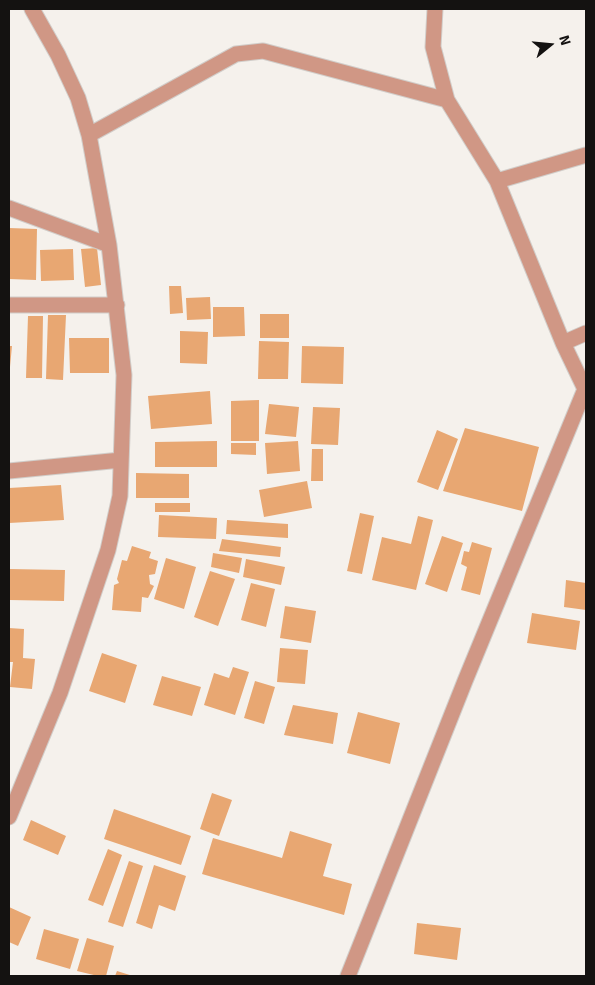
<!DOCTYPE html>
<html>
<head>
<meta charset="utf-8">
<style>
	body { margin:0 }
	#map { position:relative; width:595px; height:985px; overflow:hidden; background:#f5f1ec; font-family:Signika,sans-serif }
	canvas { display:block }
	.frame { position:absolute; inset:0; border:10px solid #141211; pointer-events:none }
	.north { position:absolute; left:525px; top:20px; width:50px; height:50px; -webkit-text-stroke:4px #f5f1ec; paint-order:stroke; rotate:73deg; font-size:14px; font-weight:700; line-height:20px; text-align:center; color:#141211 }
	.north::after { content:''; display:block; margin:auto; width:18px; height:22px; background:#141211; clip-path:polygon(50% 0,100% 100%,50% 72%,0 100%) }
</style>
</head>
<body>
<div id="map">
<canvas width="595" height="985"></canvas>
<div class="frame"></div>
<div class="north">N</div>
</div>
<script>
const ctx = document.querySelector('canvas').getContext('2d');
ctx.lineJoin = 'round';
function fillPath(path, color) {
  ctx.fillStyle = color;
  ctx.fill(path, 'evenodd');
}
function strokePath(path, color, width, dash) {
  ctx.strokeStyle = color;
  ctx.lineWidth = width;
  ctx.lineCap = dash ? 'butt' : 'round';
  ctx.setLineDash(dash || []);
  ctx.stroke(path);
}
const building = new Path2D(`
	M9 228 37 229 36 280 9 279Z
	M97 248 101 285 85 287 81 249Z
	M73 249 74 280 41 281 40 250Z
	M169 286H181L183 313 170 314Z
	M210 297 211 319 187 320 186 298Z
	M213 307H244L245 336 213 337Z
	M260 314H289V338H260Z
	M48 315H66L63 380 46 379Z
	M28 316H43L42 378H26Z
	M180 331 208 332 207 364 180 363Z
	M69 338H109V373H70Z
	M259 341 289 342 288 379H258Z
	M9 346H12L10 367H9Z
	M302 346 344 347 343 384 301 383Z
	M210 391 212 424 151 429 148 396Z
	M259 400V441H231V401Z
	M269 404 299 407 296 437 265 434Z
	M313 407 340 408 338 445 311 444Z
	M465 428 539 447 522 511 443 491Z
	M437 430 458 439 438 490 417 482Z
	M217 441V467H155V442Z
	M298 441 300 471 267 474 265 443Z
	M231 443H256V455L231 454Z
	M312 449H323V481H311Z
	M136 473 189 474V498H136Z
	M307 481 312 508 264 517 259 490Z
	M61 485 64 520 9 523V488Z
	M155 503H190V512H155Z
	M360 513 374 516 362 574 347 571Z
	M159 515 217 518 216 539 158 537Z
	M418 516 433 520 416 590 372 580 382 537 411 544Z
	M227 520 288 524V538L226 534Z
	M442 536 463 543 447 592 425 584Z
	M222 539 281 547 280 557 219 551Z
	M472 542 492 548 480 595 461 590 467 567 461 564 464 551 469 552Z
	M132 546 151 552 149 558 158 561 155 574 149 575 150 584 154 586 148 598 142 597 141 612 112 610 114 585 119 583 117 579 122 560 127 561Z
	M213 553 242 558 239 573 211 567Z
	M166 558 196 567 184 609 154 599Z
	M246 559 285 567 281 585 243 577Z
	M9 569 65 570 64 601 9 600Z
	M210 571 235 579 218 626 194 617Z
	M566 580 586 583V610L564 607Z
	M251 583 275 589 266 627 241 620Z
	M285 606 316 611 311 643 280 638Z
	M532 613 580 621 576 650 527 643Z
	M9 628 24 629 23 658 35 659 32 689 10 687 13 662H9Z
	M280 648 308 650 305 684 277 682Z
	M102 653 137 665 125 703 89 691Z
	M233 667 249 672 235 715 204 705 214 673 229 678Z
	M162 676 201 687 192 716 153 705Z
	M255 681 275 687 264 724 244 718Z
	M293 705 338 713 333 744 284 735Z
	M358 712 400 723 390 764 347 753Z
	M212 793 232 800 219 836 200 829Z
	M114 809 191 836 181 865 104 839Z
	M31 820 66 836 58 855 23 840Z
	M290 831 332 844 323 876 352 884 344 915 202 874 213 838 282 858Z
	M108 849 122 855 103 906 88 900Z
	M129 861 143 866 123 927 108 922Z
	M154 865 186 876 175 911 159 905 152 929 136 923Z
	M9 907 31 917 18 946 9 942Z
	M417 923 461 928 457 960 414 954Z
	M44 929 79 939 70 969 36 959Z
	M87 938 114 946 106 976H98L77 971Z
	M117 971 133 976H115Z`);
const street = new Path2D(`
	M89 135 236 54 263 51 447 100
	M497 181 586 155
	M9 208 109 245
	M9 305H117
	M563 343 586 333
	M9 471 121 460
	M9 817 60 693 108 550 120 496 124 375 109 245 89 135 78 98 58 55 32 9
	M348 976 465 681 585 389 563 343 497 181 447 100 433 47 435 9`);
fillPath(building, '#e8a772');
strokePath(street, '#d1cdc9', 17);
strokePath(street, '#d09785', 15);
</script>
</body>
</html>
